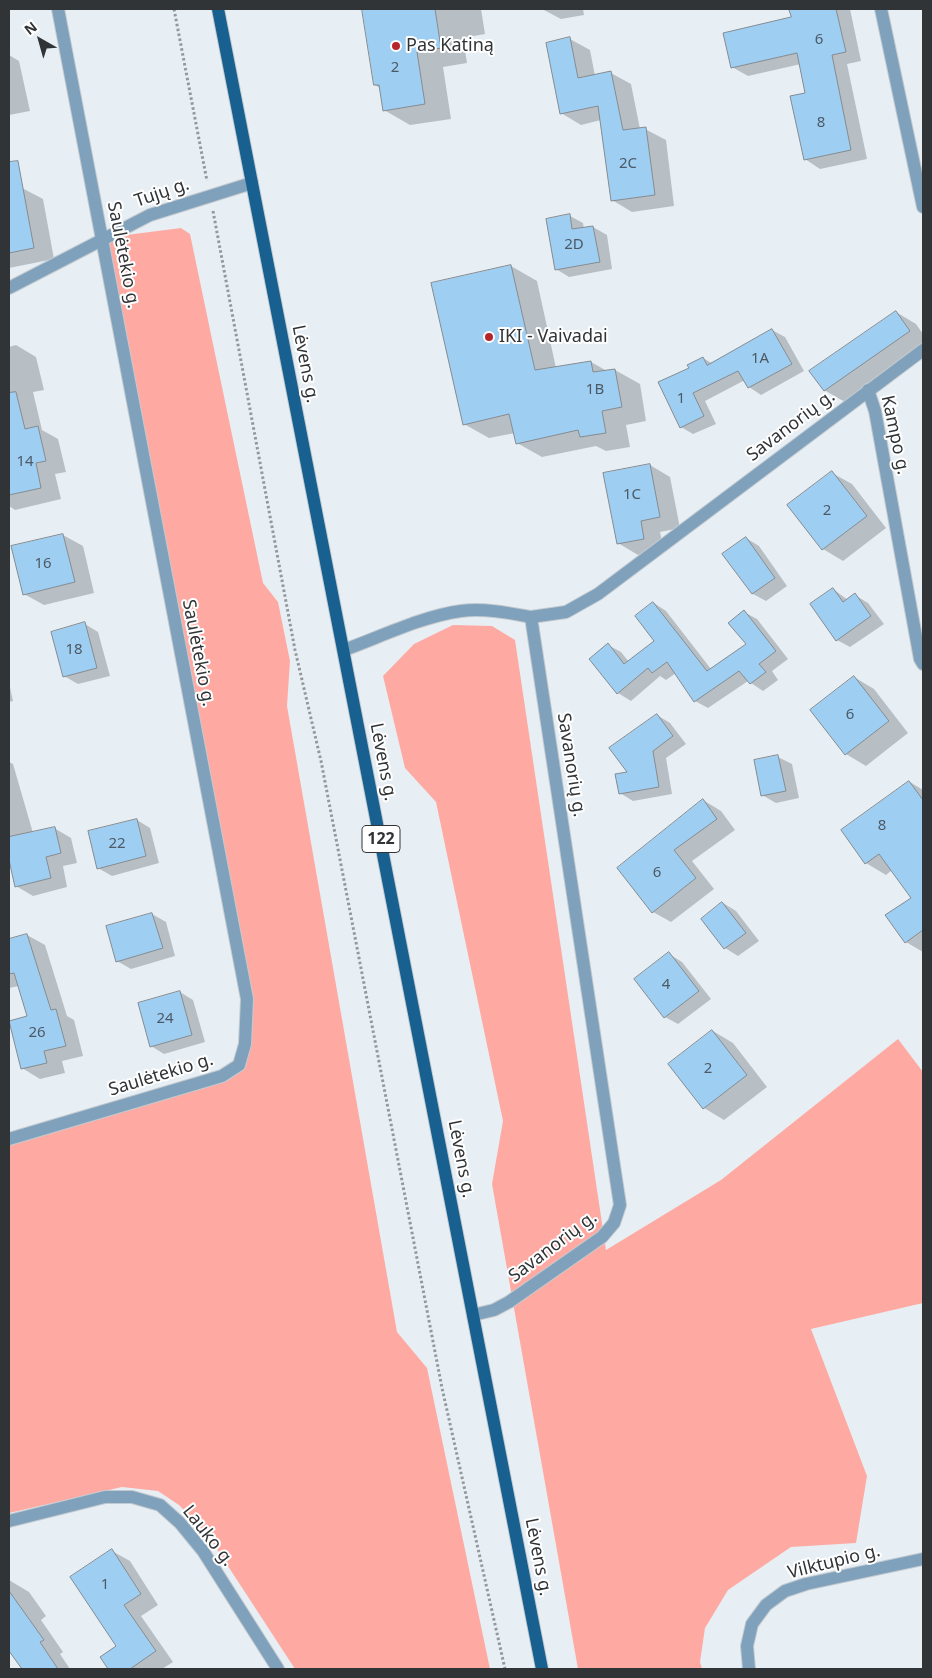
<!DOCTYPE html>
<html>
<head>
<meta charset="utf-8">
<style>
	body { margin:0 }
	#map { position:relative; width:932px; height:1678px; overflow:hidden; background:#e7eff5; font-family:"Noto Sans",sans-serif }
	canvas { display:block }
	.frame { position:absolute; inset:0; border:10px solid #313436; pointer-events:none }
	.north { position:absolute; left:15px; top:15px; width:50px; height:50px; -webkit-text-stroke:4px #fff; paint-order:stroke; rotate:322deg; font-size:14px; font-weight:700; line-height:20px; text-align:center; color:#313436 }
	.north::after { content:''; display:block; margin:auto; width:18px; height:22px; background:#313436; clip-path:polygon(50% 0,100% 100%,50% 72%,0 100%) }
</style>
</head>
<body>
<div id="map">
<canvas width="932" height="1678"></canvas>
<div class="frame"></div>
<div class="north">N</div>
</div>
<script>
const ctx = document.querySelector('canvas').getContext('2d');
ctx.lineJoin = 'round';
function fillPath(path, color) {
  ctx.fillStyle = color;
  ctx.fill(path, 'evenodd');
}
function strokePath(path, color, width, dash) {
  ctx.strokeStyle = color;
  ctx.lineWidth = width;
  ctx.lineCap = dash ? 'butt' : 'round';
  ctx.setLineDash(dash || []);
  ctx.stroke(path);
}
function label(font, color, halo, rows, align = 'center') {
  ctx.font = font + ' "Noto Sans",sans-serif';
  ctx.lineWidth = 4;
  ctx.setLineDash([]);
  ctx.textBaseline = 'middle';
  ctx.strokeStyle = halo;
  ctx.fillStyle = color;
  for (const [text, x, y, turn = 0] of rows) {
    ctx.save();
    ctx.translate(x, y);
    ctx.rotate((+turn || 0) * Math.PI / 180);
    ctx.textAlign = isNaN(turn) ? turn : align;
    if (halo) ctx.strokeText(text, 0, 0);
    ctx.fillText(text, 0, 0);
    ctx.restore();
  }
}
const green = new Path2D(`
	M181 228 190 234 263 583 278 602 290 661 287 706 397 1332 427 1368 490 1669H295L209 1537 179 1505 158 1491 122 1487 9 1513V1139L239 1065 247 999 103 238Z
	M453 625 492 626 515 640 606 1250 721 1180 898 1039 923 1072V1303L811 1329 867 1476 856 1543 791 1547 728 1590 705 1628 700 1662 702 1669H578L492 1184 503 1121 436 802 405 768 383 676 414 644Z`);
const shadow = new Path2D(`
	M418 9H481L485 34 463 38 467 63 443 67 451 119 410 125 384 110 380 88 375 85 364 18Z
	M542 9H583L584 15 561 19Z
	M790 9H850L861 61 847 64 867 159 820 169 805 159 807 94 801 64 748 76 732 67 792 18Z
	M570 39 590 50 595 76 611 73 631 84 640 129H645L666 140 674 206 632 212 612 200 601 120 581 125 561 113Z
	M9 55 19 61 30 111 9 115Z
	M22 188 43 199 54 259 9 268V190Z
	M570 216 583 223 584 229 593 227 607 235 612 269 569 277 556 269Z
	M511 266 537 281 556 368 591 362 607 371 615 370 640 384 646 421 626 425 630 447 606 451 596 446 542 457 517 443 515 433 489 438 464 424Z
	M896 312 916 324 923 334V347L845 402 824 390Z
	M772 330 785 337 804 371 761 395 749 387 745 380 705 401 716 424 693 434 681 427 690 369 703 358 713 364Z
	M16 345 36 357 44 390 33 392 42 430 58 439 66 472 55 474 61 499 15 510 9 506V347Z
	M650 465 670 477 680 528 660 532 664 550 638 555 618 543Z
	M832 473 852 484 886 528 843 561 823 549 789 506Z
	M63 535 83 546 94 593 44 605 24 594Z
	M746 538 759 546 787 586 766 601 753 594Z
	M833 589 848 600 855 595 868 603 884 624 850 647 837 640Z
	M654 603 666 611 711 669 747 644 744 612 757 619 788 659 772 671 778 680 763 691 748 681 708 708 695 701 676 673 666 680 660 676 631 701 618 693 608 645 621 652 629 662 656 641Z
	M85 624 98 632 110 676 78 684 64 676Z
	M854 677 874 689 908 733 866 766 846 754Z
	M9 683 13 701 9 702Z
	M657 715 670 723 686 744 666 758 672 794 633 801 620 793Z
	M778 757 792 764 799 798 776 803 762 795Z
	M9 762 13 764 33 833 54 828 71 838 77 863 63 866 67 887 33 896 16 886 9 854Z
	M910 782 923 790V952L906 942 912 898 892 870 886 875 866 863Z
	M703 800 721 811 735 830 692 861 714 889 671 922 653 912 619 868Z
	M137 820 150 828 159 863 112 876 98 868Z
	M723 903 736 911 759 941 738 956 725 948Z
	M152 914 166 922 175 956 131 969 117 961Z
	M27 935 45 945 67 1016 74 1020 83 1056 62 1061 65 1073 40 1079 22 1068 28 1017 19 986 9 988V940Z
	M669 954 682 962 711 999 678 1024 665 1017Z
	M180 992 193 1000 205 1042 164 1054 151 1046Z
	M713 1031 733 1043 767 1087 724 1120 704 1108Z
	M112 1551 130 1561 158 1605 141 1616 173 1662 162 1669H109L101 1657 117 1647Z
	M9 1580 29 1592 46 1616 41 1620 63 1652 60 1654 70 1669H22L9 1649Z`);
const building = new Path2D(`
	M362 9H435L441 48 417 52 425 104 383 111 379 85H374Z
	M789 9H836L846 52 832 55 851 150 804 160 790 96 805 93 797 53 731 68 723 33 791 17Z
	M570 37 578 78 611 71 623 130 646 127 655 195 611 201 598 106 560 114 546 43Z
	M18 161 34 248 9 253V162Z
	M570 214 572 229 593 226 600 262 555 270 546 219Z
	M511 265 535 370 591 361 593 372 615 369 622 407 602 411 606 433 580 437 578 430 516 444 509 414 463 425 431 283Z
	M896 311 910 331 824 391 809 371Z
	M772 329 792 364 748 388 738 371 693 393 704 416 680 428 658 382 689 368 687 365 703 357 707 365Z
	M16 392 25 429 38 426 46 461 36 463 41 488 9 495V393Z
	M650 464 660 517 641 521 644 539 617 544 603 473Z
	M832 471 867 516 822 550 787 505Z
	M63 534 75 582 23 595 11 546Z
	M746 537 775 578 752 594 722 554Z
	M833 588 843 602 855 593 871 616 836 641 810 604Z
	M653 602 707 671 746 644 728 623 744 610 776 651 759 664 766 672 750 684 739 671 694 702 667 662 652 673 648 668 617 694 589 659 608 643 624 664 654 641 635 616Z
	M85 622 97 668 63 677 51 632Z
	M854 676 889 721 845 755 810 710Z
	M657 714 673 736 653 751 659 787 619 794 615 774 627 772 609 748Z
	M778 755 786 791 761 796 754 760Z
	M909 781 923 800V930L905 943 885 915 911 898 879 854 865 864 841 830Z
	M703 799 717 819 674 850 696 878 652 913 617 868Z
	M137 819 146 856 97 869 88 831Z
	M55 827 61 853 46 857 51 878 15 887 9 860V837Z
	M722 902 746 933 724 949 701 919Z
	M152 913 163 948 116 962 106 926Z
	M27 934 51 1010 56 1009 66 1046 44 1051 47 1063 21 1069 9 1021 27 1016 14 973 9 974V939Z
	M669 952 699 991 664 1018 634 979Z
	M180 991 192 1035 150 1047 138 1003Z
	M712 1030 747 1075 703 1109 668 1064Z
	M112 1549 141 1594 124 1605 156 1651 130 1669H108L100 1657 116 1646 70 1577Z
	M9 1591 44 1640 40 1642 58 1669H22L9 1651Z`);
const path = new Path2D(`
	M174 9 207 181
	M213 211 295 650 321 761 442 1388 505 1669`);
const street = new Path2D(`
	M881 9 923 207
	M9 288 150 215 252 183
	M868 390 875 411 920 659 923 664
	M344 650C380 637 423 616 461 611 484 608 509 613 531 617
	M9 1139 222 1076 239 1065 245 1044 247 999 58 9
	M473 1315 494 1310 509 1302 602 1237 614 1223 620 1205 531 617 566 612 598 594 923 350
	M9 1521 105 1497H132L160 1505 180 1523 203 1551 278 1669
	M749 1669 747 1646 752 1624 766 1605 785 1591 806 1584 923 1559`);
const primary = new Path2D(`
	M218 9 542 1669`);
const markers = [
	[396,46,5,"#b6252b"],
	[489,337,5,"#b6252b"]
];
const numberNames = [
	["6",819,40],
	["2",395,68],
	["8",821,123],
	["2C",628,164],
	["2D",574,245],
	["1A",760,359],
	["1B",595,390],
	["1",681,399],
	["14",25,462],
	["1C",632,495],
	["2",827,511],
	["16",43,564],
	["18",74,650],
	["6",850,715],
	["8",882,826],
	["22",117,844],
	["6",657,873],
	["4",666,985],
	["24",165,1019],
	["26",37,1033],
	["2",708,1069],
	["1",105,1585]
];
const shields = [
	[381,839,38]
];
const shieldNames = [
	["122",381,839]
];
const poiNames = [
	["Pas Katiną",406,46],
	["IKI - Vaivadai",499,337]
];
const streetNames = [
	["Tujų g.",162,193,-19],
	["Saulėtekio g.",123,255,79],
	["Lėvens g.",305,364,79],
	["Savanorių g.",791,426,-37],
	["Kampo g.",895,435,78],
	["Saulėtekio g.",198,653,79],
	["Lėvens g.",383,762,79],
	["Savanorių g.",571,765,81],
	["Saulėtekio g.",161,1075,-17],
	["Lėvens g.",461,1159,79],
	["Savanorių g.",553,1247,-37],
	["Lauko g.",208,1536,52],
	["Lėvens g.",538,1557,79],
	["Vilktupio g.",834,1562,-14]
];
fillPath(green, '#feaaa3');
fillPath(shadow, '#0003');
fillPath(building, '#9fcef3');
strokePath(building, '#848b90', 1);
strokePath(street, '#c3cacf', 14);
strokePath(primary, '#c3cacf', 14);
strokePath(path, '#92989c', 3, [2.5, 2.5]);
strokePath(street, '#80a1bc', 12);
strokePath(primary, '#17608f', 12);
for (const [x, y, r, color] of markers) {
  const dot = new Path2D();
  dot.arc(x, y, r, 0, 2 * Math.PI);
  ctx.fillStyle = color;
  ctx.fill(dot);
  strokePath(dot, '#fff', 2);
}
label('15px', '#4c5a65', null, numberNames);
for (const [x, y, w] of shields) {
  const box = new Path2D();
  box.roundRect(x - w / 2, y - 13.5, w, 27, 4);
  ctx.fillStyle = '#fff';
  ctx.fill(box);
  strokePath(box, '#313436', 1);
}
label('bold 16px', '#313436', null, shieldNames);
label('18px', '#313436', '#fff', poiNames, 'left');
label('18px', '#313436', '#fff', streetNames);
</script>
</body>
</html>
